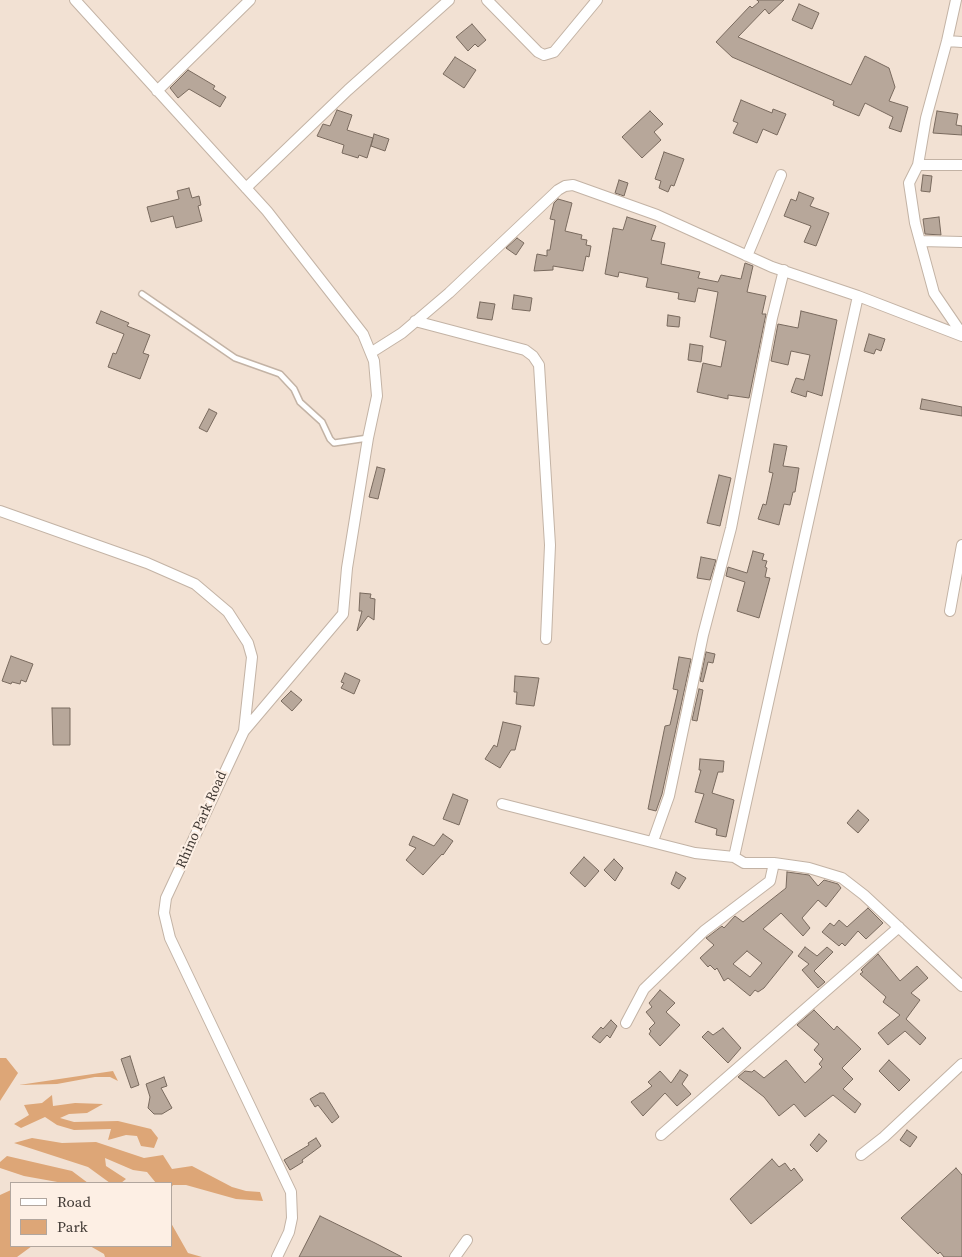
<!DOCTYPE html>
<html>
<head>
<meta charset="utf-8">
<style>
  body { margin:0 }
  #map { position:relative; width:962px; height:1257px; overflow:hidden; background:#f2e1d3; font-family:"Source Serif 4",serif }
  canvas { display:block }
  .legend { position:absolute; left:10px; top:1182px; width:162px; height:65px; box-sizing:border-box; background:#fdefe4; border:1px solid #b1a69e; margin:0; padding:6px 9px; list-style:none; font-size:15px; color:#403934 }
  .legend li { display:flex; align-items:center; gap:10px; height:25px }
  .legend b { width:25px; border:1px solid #b1a69e }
</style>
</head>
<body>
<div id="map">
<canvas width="962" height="1257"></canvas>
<ul class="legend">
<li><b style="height:6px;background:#fff"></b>Road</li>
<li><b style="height:14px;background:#dda677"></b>Park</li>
</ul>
</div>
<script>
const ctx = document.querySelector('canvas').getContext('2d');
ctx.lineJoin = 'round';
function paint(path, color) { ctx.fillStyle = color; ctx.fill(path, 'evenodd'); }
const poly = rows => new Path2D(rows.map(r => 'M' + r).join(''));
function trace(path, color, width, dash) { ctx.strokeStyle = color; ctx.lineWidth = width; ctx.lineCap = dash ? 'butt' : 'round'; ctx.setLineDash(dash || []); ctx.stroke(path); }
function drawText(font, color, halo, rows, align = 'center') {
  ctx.font = font + ' "Source Serif 4",serif'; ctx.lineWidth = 4.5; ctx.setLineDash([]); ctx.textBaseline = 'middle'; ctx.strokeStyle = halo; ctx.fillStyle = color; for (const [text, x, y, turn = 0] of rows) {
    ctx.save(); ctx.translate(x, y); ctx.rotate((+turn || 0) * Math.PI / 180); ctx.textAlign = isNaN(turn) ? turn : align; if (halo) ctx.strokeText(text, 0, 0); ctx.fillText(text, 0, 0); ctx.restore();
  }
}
paint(poly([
  [0,1058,6,1058,18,1073,0,1101],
  [113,1071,118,1081,110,1077,95,1077,57,1084,19,1085],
  [52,1095,53,1106,75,1103,103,1104,87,1113,69,1114,60,1118,74,1122,118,1121,151,1129,158,1138,154,1148,141,1146,137,1136,126,1135,108,1140,111,1129,74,1130,57,1125,45,1117,21,1128,14,1124,29,1115,24,1105,42,1103],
  [32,1138,62,1143,96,1142,144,1158,163,1155,172,1169,192,1166,232,1187,246,1191,260,1192,263,1201,236,1199,186,1185,173,1185,171,1188,171,1183,156,1183,147,1172,133,1170,105,1158,106,1166,126,1179,121,1183,110,1183,88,1167,14,1143],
  [7,1156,72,1171,88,1183,63,1183,24,1176,0,1168,0,1162],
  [11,1190,11,1246,32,1246,17,1257,0,1257,0,1195],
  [171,1223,188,1253,202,1257,105,1257,104,1254,90,1246,171,1246]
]), '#dda677');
const building = poly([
  [757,0,784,0,769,14,765,9,738,37,851,85,865,56,889,68,895,87,889,101,908,107,901,132,889,128,893,117,865,103,859,116,833,105,834,101,732,57,716,42,750,6,752,8,759,2,757,0],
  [799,4,819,13,812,29,792,20,799,4],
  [472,24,486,40,478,47,475,44,468,51,456,37,472,24],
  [455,57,476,70,464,88,443,74,455,57],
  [188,70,215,86,213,89,226,97,220,107,189,89,178,98,170,88,188,70],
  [741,100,772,113,773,109,786,114,777,135,763,129,757,143,733,133,738,123,733,121,741,100],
  [337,110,352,115,347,130,373,138,367,158,359,155,358,158,342,153,344,145,317,136,323,124,330,126,337,110],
  [650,111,663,124,654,132,661,140,642,158,622,137,650,111],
  [937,111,958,114,956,125,962,126,962,135,933,133,937,111],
  [374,134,389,139,385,151,371,146,374,134],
  [664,152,684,159,674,186,671,185,668,192,659,188,661,181,655,179,664,152],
  [923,175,932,176,930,192,921,191,923,175],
  [619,180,628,183,624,196,615,193,619,180],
  [189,188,192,198,199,196,201,205,198,206,202,221,176,228,173,216,151,222,147,207,179,199,177,191,189,188],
  [799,192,814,198,810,206,829,213,816,246,804,242,811,226,784,216,791,199,796,201,799,192],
  [558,199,572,203,565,231,582,235,581,239,587,240,586,245,591,246,589,257,586,256,583,271,553,266,553,270,534,271,537,254,547,256,547,250,550,250,555,220,550,219,554,203,558,199],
  [627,217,656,226,651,240,665,243,661,264,700,272,698,278,718,282,721,275,741,279,745,263,753,266,747,292,766,296,762,314,766,314,749,398,728,395,728,399,697,392,703,363,721,367,726,341,710,337,718,292,698,288,695,302,678,299,679,293,646,287,648,278,619,272,618,277,605,274,613,228,623,230,627,217],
  [939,217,941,235,925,234,923,219,939,217],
  [517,238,524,243,516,255,506,248,517,238],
  [514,295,532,298,530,311,512,309,514,295],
  [480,302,495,304,492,320,477,318,480,302],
  [101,311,129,323,127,326,150,335,143,353,149,355,140,379,108,367,113,353,116,354,124,334,96,323,101,311],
  [801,311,837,320,822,396,807,391,806,397,791,392,796,378,804,380,810,355,791,351,788,365,771,361,778,324,798,328,801,311],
  [668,315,680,317,679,327,667,326,668,315],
  [869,334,885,339,881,351,876,349,874,354,864,351,869,334],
  [690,344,703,346,701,362,688,360,690,344],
  [922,399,962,407,962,416,920,409,922,399],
  [209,409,217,413,207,432,199,428,209,409],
  [774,444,787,446,783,466,799,468,795,492,793,492,790,505,784,504,779,525,758,519,763,504,766,505,773,473,769,472,774,444],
  [377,467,385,469,378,499,369,497,377,467],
  [719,475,731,478,720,526,707,523,719,475],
  [753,551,764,554,762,560,767,561,765,567,767,568,765,577,770,578,759,618,737,611,745,582,726,576,728,567,747,573,753,551],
  [701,557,716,560,710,580,697,578,701,557],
  [360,593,371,594,370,598,375,599,374,620,368,616,357,631,362,611,359,611,360,593],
  [706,652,715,654,713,663,708,662,703,682,700,681,706,652],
  [11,656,33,664,26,682,21,680,20,684,12,682,11,684,2,681,11,656],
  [679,657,691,659,662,794,656,811,648,809,665,726,670,725,678,690,673,689,679,657],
  [345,673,360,680,354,694,341,688,344,683,341,682,345,673],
  [515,676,539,678,534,706,516,704,517,692,514,692,515,676],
  [699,689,703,690,697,721,692,720,699,689],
  [291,691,302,700,292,711,281,701,291,691],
  [52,708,70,708,70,745,53,745,52,708],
  [503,722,521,726,515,750,511,750,500,768,485,759,494,745,497,747,503,722],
  [700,759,724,761,723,772,718,772,712,793,734,800,726,837,716,835,717,829,695,822,704,794,695,792,701,770,699,770,700,759],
  [453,794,468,800,459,825,443,819,453,794],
  [858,810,869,820,858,833,847,823,858,810],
  [443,834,453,841,443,855,442,854,423,875,406,860,416,848,409,845,413,836,434,846,443,834],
  [584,857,599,871,585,887,570,873,584,857],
  [614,859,623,868,615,881,604,870,614,859],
  [676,872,686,878,679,889,671,884,676,872],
  [787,872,809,875,818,886,824,880,838,884,841,888,826,907,818,900,802,918,810,928,803,936,781,913,763,929,793,952,764,988,758,992,755,990,750,996,728,978,724,981,717,968,715,970,710,965,708,967,700,958,714,945,706,938,709,936,722,926,724,928,735,916,743,922,786,888,787,872],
  [747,951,762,963,750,977,733,964,747,951],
  [868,908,883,923,866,939,858,931,845,946,842,943,839,946,822,932,830,923,834,926,839,920,847,927,868,908],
  [805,947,817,956,827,947,833,952,814,971,825,982,818,988,802,970,809,964,798,956,805,947],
  [878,954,900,981,917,966,928,978,911,993,920,1000,906,1019,926,1038,920,1045,905,1031,888,1045,878,1033,900,1015,883,1002,886,997,860,974,863,972,861,970,878,954],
  [660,990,675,1003,666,1012,680,1025,660,1046,649,1034,651,1031,649,1029,655,1023,646,1012,652,1007,649,1003,660,990],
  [814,1010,834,1030,837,1026,861,1049,842,1068,853,1079,843,1089,861,1104,855,1113,833,1095,805,1117,794,1104,779,1116,764,1097,738,1077,745,1071,752,1072,754,1070,764,1078,786,1060,805,1083,822,1067,819,1064,823,1059,814,1050,819,1044,797,1025,814,1010],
  [611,1020,617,1026,610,1038,607,1035,600,1043,592,1037,601,1027,603,1029,611,1020],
  [723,1028,741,1048,728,1063,702,1037,708,1031,713,1035,723,1028],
  [130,1056,139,1085,131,1088,121,1059,130,1056],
  [889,1060,910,1080,899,1091,879,1071,889,1060],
  [680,1070,688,1075,682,1084,691,1094,677,1106,665,1093,643,1116,631,1102,652,1086,648,1082,660,1071,671,1083,680,1070],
  [164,1077,167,1086,161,1088,172,1108,162,1114,154,1114,148,1108,150,1097,146,1084,164,1077],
  [320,1093,324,1093,339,1117,332,1123,318,1105,315,1107,310,1099,320,1093],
  [907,1130,917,1137,910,1147,900,1140,907,1130],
  [819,1134,827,1141,817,1152,810,1145,819,1134],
  [316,1138,321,1146,302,1160,303,1162,290,1170,284,1160,309,1145,308,1143,316,1138],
  [772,1159,779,1167,785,1163,791,1171,794,1168,803,1180,751,1224,730,1199,772,1159],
  [956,1168,962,1175,962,1257,944,1257,940,1252,938,1254,901,1218,956,1168],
  [320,1216,375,1243,402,1257,299,1257,320,1216]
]);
paint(building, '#b7a79a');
trace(building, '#796a5e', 1);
const lane = poly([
  [142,294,235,358,280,374,294,389,300,402,322,422,330,439,334,443,368,438]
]);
const street = poly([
  [75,0,267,211,363,334,374,361,377,396,368,438,347,568,343,614,244,731],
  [487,0,538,52,544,55,554,52,597,0],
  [956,0,947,41,926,118,918,165,909,183,915,223,934,293,962,334],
  [947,41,962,42],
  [157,91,250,0],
  [918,165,962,165],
  [246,188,348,90,449,0],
  [921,241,962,242],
  [747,256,781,175],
  [415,321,525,350,533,356,539,365,550,545,546,639],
  [372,352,402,333,449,293,558,190,565,186,573,185,657,215,772,267,858,296,962,336],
  [0,511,147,563,195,584,228,612,248,643,252,657,244,731,166,898,164,913,170,938,291,1192,292,1218,289,1232,277,1257],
  [950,611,962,545],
  [502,804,695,853,734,857,744,863,774,863,809,868,842,878,864,895,962,986],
  [653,841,669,796,703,635,731,528,772,318,784,270],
  [734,857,858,296],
  [626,1023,644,989,704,931,770,881,774,863],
  [661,1135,899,927],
  [861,1155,884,1137,962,1064],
  [455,1257,467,1240]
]);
trace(lane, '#c3b3a5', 8);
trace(street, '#c3b3a5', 12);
trace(lane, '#fff', 5);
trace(street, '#fff', 10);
drawText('14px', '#403934', '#fdefe4', [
  ["Rhino Park Road",202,820,-66]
]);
</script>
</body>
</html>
